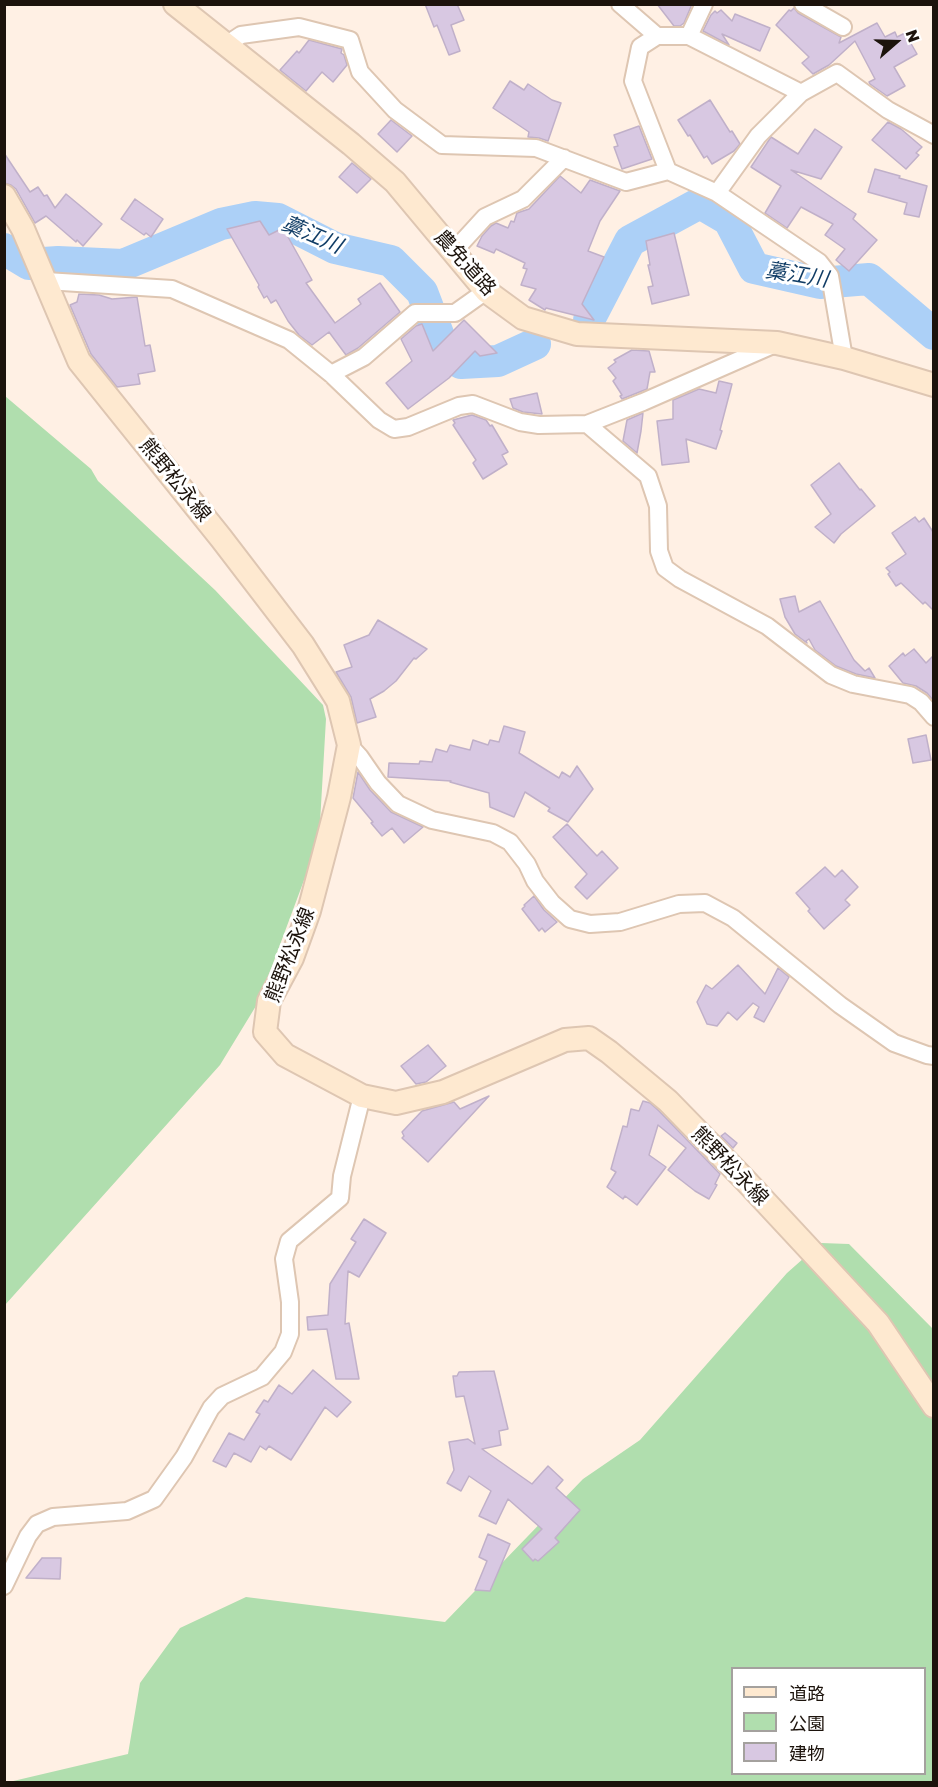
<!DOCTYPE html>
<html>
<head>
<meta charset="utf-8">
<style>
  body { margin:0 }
  #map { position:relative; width:938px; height:1787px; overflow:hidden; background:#fff0e4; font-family:"Golos Text","Noto Sans JP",sans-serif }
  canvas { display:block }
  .frame { position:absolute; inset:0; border:6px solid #1c130c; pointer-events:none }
  .legend { position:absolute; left:731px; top:1667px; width:195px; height:108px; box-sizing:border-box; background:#fff; border:2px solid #a4a19e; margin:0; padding:8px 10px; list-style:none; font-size:18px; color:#1c130c }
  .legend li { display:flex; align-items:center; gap:12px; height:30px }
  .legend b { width:30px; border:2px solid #a4a19e }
  .north { position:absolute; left:866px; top:12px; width:60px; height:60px; -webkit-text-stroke:4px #fff; paint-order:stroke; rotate:70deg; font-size:16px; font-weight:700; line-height:24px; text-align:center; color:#1c130c }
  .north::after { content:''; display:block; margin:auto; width:21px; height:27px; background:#1c130c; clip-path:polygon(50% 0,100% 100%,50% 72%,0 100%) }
</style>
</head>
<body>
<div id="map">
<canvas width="938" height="1787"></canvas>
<div class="frame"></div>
<ul class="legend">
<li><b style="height:8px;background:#fee9d0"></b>道路</li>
<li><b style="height:16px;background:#b0deae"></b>公園</li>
<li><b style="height:16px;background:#d8c8e2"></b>建物</li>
</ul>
<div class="north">N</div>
</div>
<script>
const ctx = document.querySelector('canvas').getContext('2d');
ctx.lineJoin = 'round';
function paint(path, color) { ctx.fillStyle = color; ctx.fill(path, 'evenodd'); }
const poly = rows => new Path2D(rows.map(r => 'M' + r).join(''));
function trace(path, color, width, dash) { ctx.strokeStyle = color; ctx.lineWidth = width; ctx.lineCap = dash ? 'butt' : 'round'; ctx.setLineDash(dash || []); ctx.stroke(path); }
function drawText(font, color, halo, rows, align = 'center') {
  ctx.font = font + ' "Golos Text","Noto Sans JP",sans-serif'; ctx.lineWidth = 6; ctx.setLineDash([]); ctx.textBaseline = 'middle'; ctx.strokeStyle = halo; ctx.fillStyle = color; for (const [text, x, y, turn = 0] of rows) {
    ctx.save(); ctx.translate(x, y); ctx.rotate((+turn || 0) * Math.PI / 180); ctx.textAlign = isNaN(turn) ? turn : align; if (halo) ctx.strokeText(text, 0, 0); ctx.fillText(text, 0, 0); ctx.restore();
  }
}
paint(poly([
  [5,396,91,469,98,481,215,590,323,705,326,719,319,840,259,1001,220,1065,5,1305],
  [821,1243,849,1244,933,1329,933,1782,9,1782,128,1754,140,1683,180,1628,246,1597,445,1622,583,1479,640,1440,787,1273],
  [732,1668,924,1668,924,1774,732,1774]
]), '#b0deae');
trace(poly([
  [4,249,29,264,58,262,123,265,221,224,255,217,278,219,335,248,391,261,422,292,443,347,461,363,498,361,535,344],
  [589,320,630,241,700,203,729,220,754,268,820,283,869,279,934,334]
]), '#acd0f7', 32);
const building = poly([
  [425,4,457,4,464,20,451,25,460,51,449,55,437,25,434,27,425,4],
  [657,4,692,4,684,23,680,26,674,26,657,4],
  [794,8,798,13,841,37,839,43,877,23,885,37,895,32,897,37,905,33,917,54,894,67,905,86,887,96,870,84,869,82,875,79,855,41,829,65,813,74,802,63,809,57,776,25,789,10,791,11,794,8],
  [721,10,732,21,735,14,770,28,760,51,722,34,729,45,705,32,703,31,711,15,715,11,717,13,721,10],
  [309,40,342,49,341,53,344,55,347,65,333,82,322,72,306,91,280,70,297,51,299,53,309,40],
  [510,81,524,90,528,84,552,100,561,103,548,141,539,138,528,137,529,132,493,108,510,81],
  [710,100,730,132,732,131,740,144,734,151,712,164,707,156,704,158,690,135,688,136,678,120,710,100],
  [391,120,412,136,397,152,378,134,391,120],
  [888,122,901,129,922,147,916,153,919,155,906,169,872,140,888,122],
  [639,126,652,159,622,169,614,147,618,146,614,135,639,126],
  [815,129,842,147,821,179,791,170,856,214,853,219,877,240,849,271,836,260,845,249,825,235,833,224,801,207,787,228,765,213,781,186,751,167,771,137,798,154,815,129],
  [4,153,30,192,38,187,44,196,47,195,55,208,66,194,102,224,83,246,77,240,76,242,46,216,35,223,16,189,11,185,4,183,4,153],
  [352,163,371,179,357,193,339,177,352,163],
  [875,169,900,176,899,178,927,186,919,217,904,214,907,203,868,192,875,169],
  [560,176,581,193,590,180,620,191,600,221,588,251,604,257,582,304,594,320,546,308,545,310,529,300,536,289,521,285,527,269,523,268,525,263,496,249,494,253,477,246,482,236,491,226,496,223,508,228,511,221,514,222,517,213,529,209,560,176],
  [135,199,163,219,151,237,146,233,144,235,121,219,135,199],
  [260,221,269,235,283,228,312,280,306,283,335,323,361,304,358,299,380,283,400,312,358,348,346,355,329,332,312,345,299,335,288,321,276,300,271,303,267,296,264,298,258,287,259,285,227,229,260,221],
  [674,233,689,295,652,304,648,287,653,286,648,265,650,265,646,241,674,233],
  [79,294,99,295,112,299,137,297,145,346,150,345,155,371,138,374,140,384,117,387,91,354,70,305,77,302,79,294],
  [464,320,497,353,480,356,475,351,449,378,408,409,386,383,412,361,401,339,416,326,422,324,433,351,464,320],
  [632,350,649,351,655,372,650,372,647,389,622,399,620,396,622,395,613,381,616,378,608,368,616,362,614,360,632,350],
  [719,381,732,384,720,430,722,431,716,449,686,439,689,462,662,465,657,421,673,419,673,400,699,389,716,393,719,381],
  [537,393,542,414,523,412,513,408,510,399,537,393],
  [643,413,641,431,637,453,623,441,627,420,643,413],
  [472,415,486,420,490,426,492,425,508,452,502,455,507,464,483,479,473,463,476,460,453,425,455,423,453,420,472,415],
  [839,463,860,490,861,489,875,506,841,534,834,543,815,527,831,514,811,485,839,463],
  [915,517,919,522,924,518,933,532,933,610,925,602,923,604,901,583,896,586,888,574,890,572,886,568,906,554,892,533,915,517],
  [795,596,799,612,820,601,854,660,865,671,869,668,875,678,856,674,836,666,815,650,809,639,806,641,807,643,795,634,785,617,780,599,795,596],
  [378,620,427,649,416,659,414,658,396,681,384,691,370,699,376,717,357,723,351,697,336,672,352,667,344,645,369,635,378,620],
  [914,649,926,663,933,656,933,700,927,693,916,686,903,683,889,666,903,653,905,656,914,649],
  [504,726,525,732,519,753,559,778,562,772,570,777,577,766,593,789,568,822,548,811,550,808,525,792,514,817,490,807,489,793,450,782,451,781,388,777,389,763,419,764,420,761,432,762,436,749,447,752,450,745,470,750,473,740,488,745,490,740,499,742,504,726],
  [926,735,931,760,913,763,908,739,926,735],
  [358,772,370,790,391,812,423,827,404,843,392,828,382,836,371,823,373,822,353,798,358,772],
  [567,824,597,856,602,851,618,868,587,899,575,887,587,874,553,837,567,824],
  [825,867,835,877,842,870,858,887,845,900,850,905,824,929,808,911,810,909,796,893,825,867],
  [534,896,544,910,557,922,545,932,542,928,539,931,522,909,525,906,524,905,534,896],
  [738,965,765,994,778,968,789,977,764,1022,754,1017,759,1007,753,1003,737,1020,728,1012,717,1026,707,1024,697,1002,706,985,712,989,738,965],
  [428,1045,446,1066,426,1082,416,1084,401,1066,428,1045],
  [489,1096,428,1162,402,1138,404,1136,402,1132,422,1111,454,1102,460,1109,489,1096],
  [643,1101,650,1103,659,1111,720,1174,715,1184,717,1185,709,1199,695,1191,668,1170,686,1148,658,1125,649,1155,666,1167,637,1205,625,1196,623,1199,607,1187,616,1172,611,1169,623,1126,627,1127,631,1109,639,1111,643,1101],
  [725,1133,737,1143,733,1148,721,1136,725,1133],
  [364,1219,386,1233,359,1277,348,1271,345,1324,349,1323,359,1379,336,1379,327,1329,308,1330,307,1317,328,1315,330,1284,356,1242,351,1239,364,1219],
  [313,1370,351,1402,337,1417,325,1407,291,1460,269,1446,266,1450,260,1446,251,1462,234,1453,226,1467,213,1461,229,1433,244,1440,260,1414,256,1412,264,1400,268,1402,279,1385,292,1394,313,1370],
  [494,1371,508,1429,499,1431,501,1445,482,1449,532,1484,548,1466,563,1480,556,1488,580,1510,555,1538,559,1542,538,1561,535,1559,533,1561,522,1549,542,1529,508,1499,496,1524,479,1516,491,1491,469,1476,461,1491,447,1483,454,1470,449,1442,468,1439,475,1444,464,1396,456,1397,453,1376,457,1376,459,1372,494,1371],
  [488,1534,510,1544,490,1591,475,1590,487,1561,479,1557,488,1534],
  [42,1558,61,1558,60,1579,26,1578,42,1558]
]);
paint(building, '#d8c8e2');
trace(building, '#c0b0c9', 1.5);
const street = poly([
  [620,4,657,36,689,36,801,93,837,73,888,110,934,135],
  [803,4,843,27],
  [657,36,640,47,633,81,668,171],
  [689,36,704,4],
  [226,45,241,35,299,27,350,40,360,72,395,110,442,145,536,148,626,182,668,171,717,193,819,262,830,276,844,358],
  [717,193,758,136,801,93],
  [453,252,485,217,523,199,564,158],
  [46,281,172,289,289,340,331,374,379,420,394,429,408,427,459,406,473,404,520,422,539,425,587,424,643,402,773,345],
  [331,374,364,357,415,313,455,313,486,291],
  [587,424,648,476,658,506,659,551,665,568,680,579,767,626,831,675,853,684,910,695,921,702,934,717],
  [349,745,360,757,378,783,398,804,432,820,493,833,510,842,527,864,535,881,552,903,570,919,590,924,620,922,679,904,705,903,733,918,840,1005,894,1043,927,1055,934,1056],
  [4,1586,28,1536,37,1524,53,1517,127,1511,154,1499,184,1457,211,1408,222,1396,262,1377,283,1352,290,1334,290,1302,284,1259,289,1241,340,1198,342,1176,362,1096]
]);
const secondary = poly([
  [175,4,351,144,395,182,486,291,523,318,577,334,777,343,844,358,934,385],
  [4,196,23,229,79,361,221,538,303,645,338,701,349,745,339,797,309,911,292,958,269,1001,265,1032,285,1055,362,1096,396,1103,443,1092,565,1040,589,1038,609,1052,668,1101,745,1180,878,1323,934,1406]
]);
trace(street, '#dec6b2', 20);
trace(secondary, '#dec6b2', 26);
trace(street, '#fff', 16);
trace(secondary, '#fee9d0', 22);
drawText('20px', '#1c130c', '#fff', [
  ["農免道路",465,263,48],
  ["熊野松永線",175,480,51],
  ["熊野松永線",290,955,-68],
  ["熊野松永線",730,1166,46]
]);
drawText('italic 21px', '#113d66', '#fff', [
  ["藁江川",312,235,23],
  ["藁江川",797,275,9]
]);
</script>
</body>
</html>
